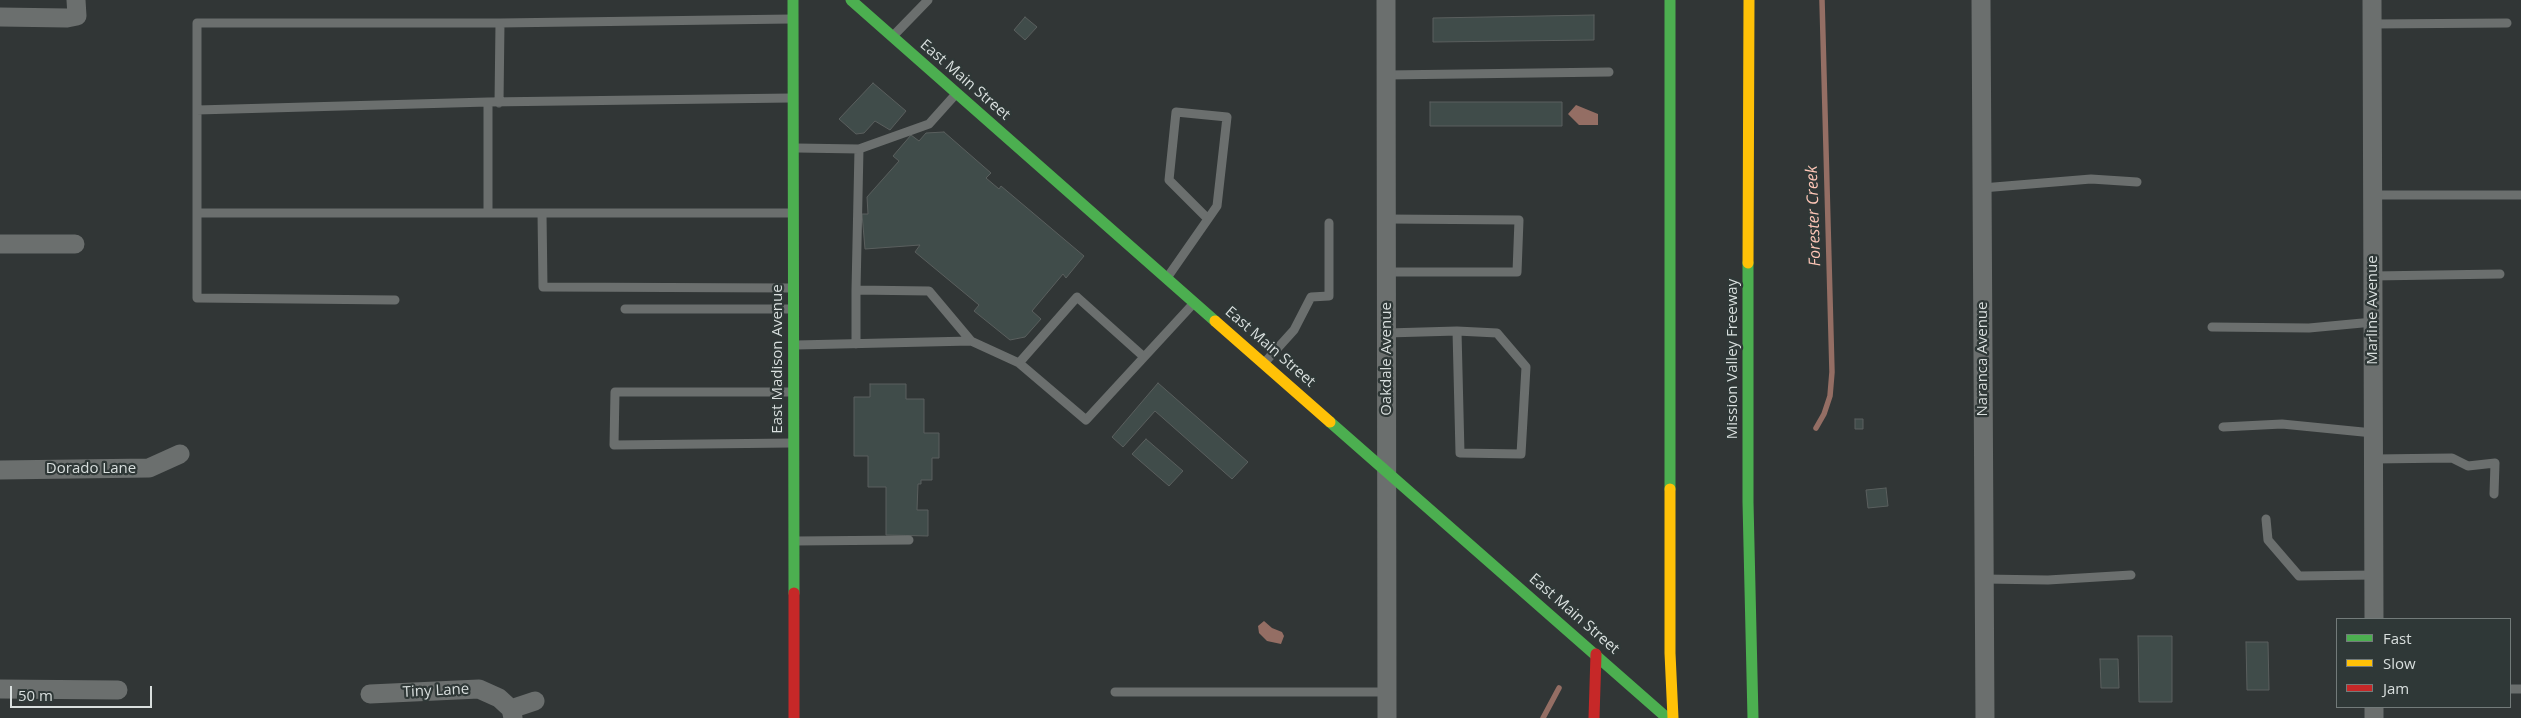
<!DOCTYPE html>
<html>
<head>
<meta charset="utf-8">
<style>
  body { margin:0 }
  #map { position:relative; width:2521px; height:718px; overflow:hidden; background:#313636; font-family:"Open Sans",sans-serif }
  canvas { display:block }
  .legend { position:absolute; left:2336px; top:618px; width:175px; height:90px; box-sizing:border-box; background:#2f3837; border:1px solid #737b7a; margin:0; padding:6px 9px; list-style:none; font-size:15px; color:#d9dfde }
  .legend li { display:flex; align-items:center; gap:10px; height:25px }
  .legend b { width:25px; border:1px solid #737b7a }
  .scale { position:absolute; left:10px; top:686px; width:142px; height:22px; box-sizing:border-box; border:2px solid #d9dfde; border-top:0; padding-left:6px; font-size:15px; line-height:18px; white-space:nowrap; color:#d9dfde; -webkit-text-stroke:4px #2f3837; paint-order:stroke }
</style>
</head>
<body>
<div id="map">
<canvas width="2521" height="718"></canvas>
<ul class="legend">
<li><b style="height:6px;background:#4caf50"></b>Fast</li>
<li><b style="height:6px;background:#ffc107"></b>Slow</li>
<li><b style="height:6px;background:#c62828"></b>Jam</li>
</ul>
<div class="scale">50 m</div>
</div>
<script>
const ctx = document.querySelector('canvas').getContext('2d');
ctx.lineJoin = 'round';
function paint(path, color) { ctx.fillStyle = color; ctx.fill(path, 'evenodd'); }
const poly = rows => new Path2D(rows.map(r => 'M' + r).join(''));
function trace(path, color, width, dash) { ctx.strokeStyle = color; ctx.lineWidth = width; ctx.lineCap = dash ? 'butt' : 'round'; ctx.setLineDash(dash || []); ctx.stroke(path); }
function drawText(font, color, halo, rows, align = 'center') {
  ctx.font = font + ' "Open Sans",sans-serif'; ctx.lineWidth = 4.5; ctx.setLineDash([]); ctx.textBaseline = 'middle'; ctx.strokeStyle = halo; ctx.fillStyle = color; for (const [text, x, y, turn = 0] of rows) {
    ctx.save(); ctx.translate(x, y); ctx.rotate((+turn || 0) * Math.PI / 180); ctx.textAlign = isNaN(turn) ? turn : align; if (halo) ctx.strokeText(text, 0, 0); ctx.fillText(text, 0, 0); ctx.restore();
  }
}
paint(poly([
  [1576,105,1598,114,1598,125,1579,125,1568,114],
  [1264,621,1272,628,1282,632,1284,636,1281,644,1267,641,1259,633,1258,626]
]), '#946e64');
trace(poly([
  [1816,428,1824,414,1830,396,1832,372,1822,0],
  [1543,718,1559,688]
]), '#946e64', 5.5);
const building = poly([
  [1594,15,1594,40,1433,42,1433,18,1594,15],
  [1025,17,1037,27,1025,40,1014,30,1025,17],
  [873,83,906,111,890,130,875,121,864,133,856,134,839,119,873,83],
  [1430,102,1562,102,1562,126,1430,126,1430,102],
  [944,132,991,173,986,178,999,189,1001,186,1084,256,1066,278,1063,274,1032,311,1041,319,1025,337,1010,340,974,311,979,305,915,252,920,245,865,249,862,214,868,214,867,197,899,161,893,156,911,135,919,141,926,133,944,132],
  [1158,383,1248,462,1232,479,1155,411,1123,447,1112,437,1158,383],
  [870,384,906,384,906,399,924,399,924,433,939,433,939,458,932,458,932,480,921,480,921,484,918,484,917,510,928,510,928,536,886,535,886,487,868,487,868,456,854,456,854,397,870,397,870,384],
  [1855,419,1863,419,1863,429,1855,429,1855,419],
  [1146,439,1183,471,1169,486,1132,454,1146,439],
  [1886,488,1888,506,1868,508,1866,490,1886,488],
  [2138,636,2172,636,2172,702,2139,702,2138,636],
  [2246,642,2268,642,2269,690,2247,690,2246,642],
  [2100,659,2118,659,2119,688,2101,688,2100,659]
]);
paint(building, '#404c4a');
trace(building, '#5a5f5e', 1);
trace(poly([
  [2372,24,2507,23],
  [895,34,928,0],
  [1387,75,1609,72],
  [488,102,488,213],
  [499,103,500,23],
  [197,110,488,102,791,98],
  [797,148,859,149],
  [1982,188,2091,179,2137,182],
  [2373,195,2521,195],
  [197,213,792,213],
  [542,213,543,287,792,288],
  [1387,219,1519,220,1517,272,1387,272],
  [1169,275,1208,219,1217,206,1227,117,1176,112,1169,180,1208,219],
  [2373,276,2500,274],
  [856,290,859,149,929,124,955,95],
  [395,300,197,298,197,23,500,23,791,19],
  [625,309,791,309],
  [2212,327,2309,328,2373,322],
  [1387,333,1457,331,1497,333,1526,367,1521,454,1460,453,1457,331],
  [856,344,856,290,929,291,971,341],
  [796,345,971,341,1019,363,1086,420,1193,304],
  [1266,361,1294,330,1311,297,1329,296,1329,223],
  [1019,363,1077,297,1144,357],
  [2223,427,2282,424,2373,433],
  [791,443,614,445,615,392,792,392],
  [2374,459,2452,458,2468,466,2495,463,2494,494],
  [2266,519,2268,540,2299,576,2374,575],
  [796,541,909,540],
  [1984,579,2048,580,2131,575],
  [2510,689,2521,689],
  [1115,692,1387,692]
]), '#6b6f6e', 9);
trace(poly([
  [1386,0,1387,718],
  [1981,0,1985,718],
  [2372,0,2374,619],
  [0,17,67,18,77,16,76,0],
  [0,244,75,244],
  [0,470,149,468,180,454],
  [0,689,118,690],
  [370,694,479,689,499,698,511,709,513,718],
  [2374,707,2374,718],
  [511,709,535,701]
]), '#6b6f6e', 19);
trace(poly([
  [793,0,794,593],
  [851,0,1215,321],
  [1670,0,1670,489],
  [1748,263,1748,502,1753,718],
  [1330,422,1667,718]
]), '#4caf50', 11);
trace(poly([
  [1748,263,1749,0],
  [1215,321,1330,422],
  [1670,489,1670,653,1673,718]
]), '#ffc107', 11);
trace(poly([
  [794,593,794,718],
  [1594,718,1596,654]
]), '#c62828', 11);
drawText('15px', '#d9dfde', '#2f3837', [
  ["East Main Street",965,80,41],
  ["Marline Avenue",2373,310,-90],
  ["East Main Street",1270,347,41],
  ["East Madison Avenue",778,359,-90],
  ["Oakdale Avenue",1387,359,-90],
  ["Mission Valley Freeway",1733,359,-90],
  ["Naranca Avenue",1983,359,-90],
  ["Dorado Lane",91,469],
  ["East Main Street",1574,614,41],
  ["Tiny Lane",436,691,-3]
]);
drawText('italic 16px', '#fec6b7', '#2f3837', [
  ["Forester Creek",1814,216,-92]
]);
</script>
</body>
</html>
